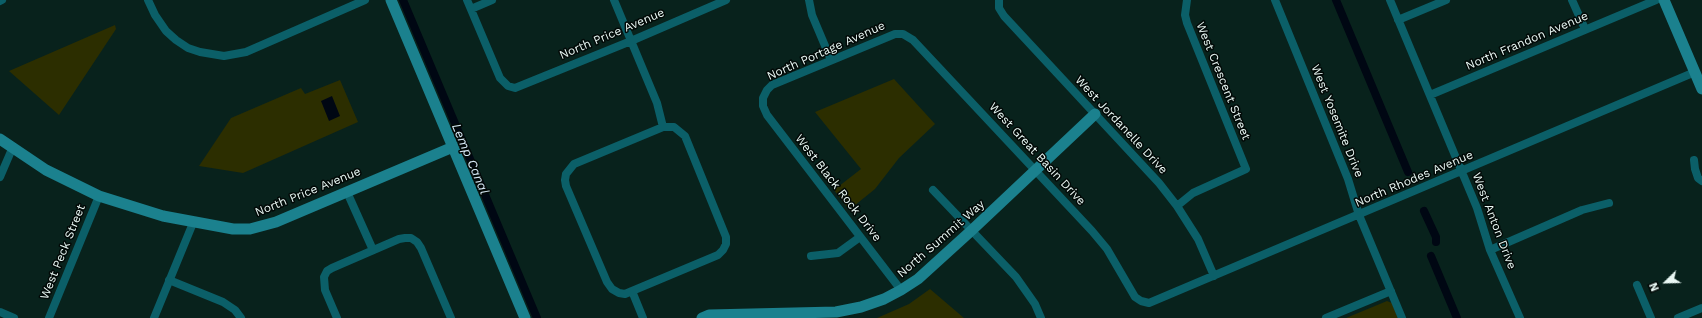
<!DOCTYPE html>
<html>
<head>
<meta charset="utf-8">
<style>
  body { margin:0 }
  #map { position:relative; width:1702px; height:318px; overflow:hidden; background:#08221c; font-family:"Work Sans",sans-serif }
  canvas { display:block }
  .north { position:absolute; left:1646px; top:262px; width:40px; height:40px; -webkit-text-stroke:3px #020907; paint-order:stroke; rotate:247deg; font-size:11px; font-weight:700; line-height:16px; text-align:center; color:#e9f8f4 }
  .north::after { content:''; display:block; margin:auto; width:14px; height:18px; background:#e9f8f4; clip-path:polygon(50% 0,100% 100%,50% 72%,0 100%) }
</style>
</head>
<body>
<div id="map">
<canvas width="1702" height="318"></canvas>
<div class="north">N</div>
</div>
<script>
const ctx = document.querySelector('canvas').getContext('2d');
ctx.lineJoin = 'round';
function paint(path, color) { ctx.fillStyle = color; ctx.fill(path, 'evenodd'); }
const poly = rows => new Path2D(rows.map(r => 'M' + r).join(''));
function trace(path, color, width, dash) { ctx.strokeStyle = color; ctx.lineWidth = width; ctx.lineCap = dash ? 'butt' : 'round'; ctx.setLineDash(dash || []); ctx.stroke(path); }
function drawText(font, color, halo, rows, align = 'center') {
  ctx.font = font + ' "Work Sans",sans-serif'; ctx.lineWidth = 3; ctx.setLineDash([]); ctx.textBaseline = 'middle'; ctx.strokeStyle = halo; ctx.fillStyle = color; for (const [text, x, y, turn = 0] of rows) {
    ctx.save(); ctx.translate(x, y); ctx.rotate((+turn || 0) * Math.PI / 180); ctx.textAlign = isNaN(turn) ? turn : align; if (halo) ctx.strokeText(text, 0, 0); ctx.fillText(text, 0, 0); ctx.restore();
  }
}
paint(poly([
  [115,25,116,29,59,115,9,71],
  [894,79,935,124,899,158,875,189,849,210,834,190,861,169,815,112],
  [340,80,358,122,243,173,199,166,231,118,301,88,305,94],
  [930,289,964,318,877,318,909,304],
  [1387,301,1392,303,1398,318,1346,318]
]), '#2c2e00');
paint(poly([
  [332,96,340,116,329,121,321,101]
]), '#000713');
trace(poly([
  [403,0,537,318],
  [1336,0,1408,172],
  [1424,211,1436,237,1436,242],
  [1431,256,1457,318]
]), '#000713', 8);
trace(poly([
  [148,0,155,15,166,31,176,40,188,48,200,52,224,56,246,52,365,0],
  [467,0,500,78,508,86,515,88,631,41,726,0],
  [614,0,657,103,663,127,674,127,685,136,726,237,726,244,723,250,718,255,632,291],
  [809,0,812,15,831,60],
  [999,0,999,8,1004,16,1159,183,1177,206,1198,239,1214,276],
  [1275,0,1348,179,1359,215,1402,318],
  [1390,0,1477,208,1490,250,1520,318],
  [1572,0,1585,29],
  [0,1,2,0],
  [471,9,492,0],
  [1398,20,1446,0],
  [1430,95,1656,0],
  [1694,160,1695,169,1698,178,1702,181],
  [0,177,12,149],
  [933,190,1016,277,1035,304,1041,318],
  [347,192,373,250],
  [1177,206,1193,193,1246,169,1187,23,1185,15,1187,0],
  [1490,250,1582,210,1609,203],
  [811,256,838,253,860,237],
  [169,280,223,302,235,310,241,318],
  [1637,285,1651,318],
  [901,290,767,115,763,106,763,98,767,90,772,85,895,34,903,34,913,40,1092,231,1107,249,1135,297,1141,301,1149,303,1695,72],
  [0,312,14,318],
  [49,318,99,196],
  [154,318,193,223],
  [337,318,325,290,324,277,327,271,332,268,399,239,405,238,411,238,417,242,421,248,451,318],
  [643,318,632,291,625,294,619,293,612,289,607,282,566,186,565,180,566,174,574,164,663,127],
  [1326,318,1391,291],
  [1678,318,1702,308]
]), '#0b5f68', 8);
trace(poly([
  [391,0,525,318],
  [1664,0,1702,89],
  [0,139,46,170,99,196,163,216,233,229,250,229,276,222,453,147],
  [702,318,709,315,836,312,861,307,884,299,901,290,918,279,972,230,1095,114]
]), '#1b818e', 11);
drawText('12px', '#e9f8f4', '#020907', [
  ["North Price Avenue",612,34,-23],
  ["North Frandon Avenue",1527,41,-23],
  ["North Portage Avenue",826,51,-24],
  ["West Crescent Street",1223,81,68],
  ["West Yosemite Drive",1337,121,68],
  ["West Jordanelle Drive",1121,125,47],
  ["West Great Basin Drive",1037,154,47],
  ["North Rhodes Avenue",1414,179,-23],
  ["West Black Rock Drive",838,188,52],
  ["North Price Avenue",308,192,-22],
  ["West Anton Drive",1494,221,69],
  ["North Summit Way",941,239,-41],
  ["West Peck Street",63,252,-68]
]);
drawText('italic 13px', '#d5e7f4', '#020907', [
  ["Lemp Canal",470,159,67]
]);
</script>
</body>
</html>
